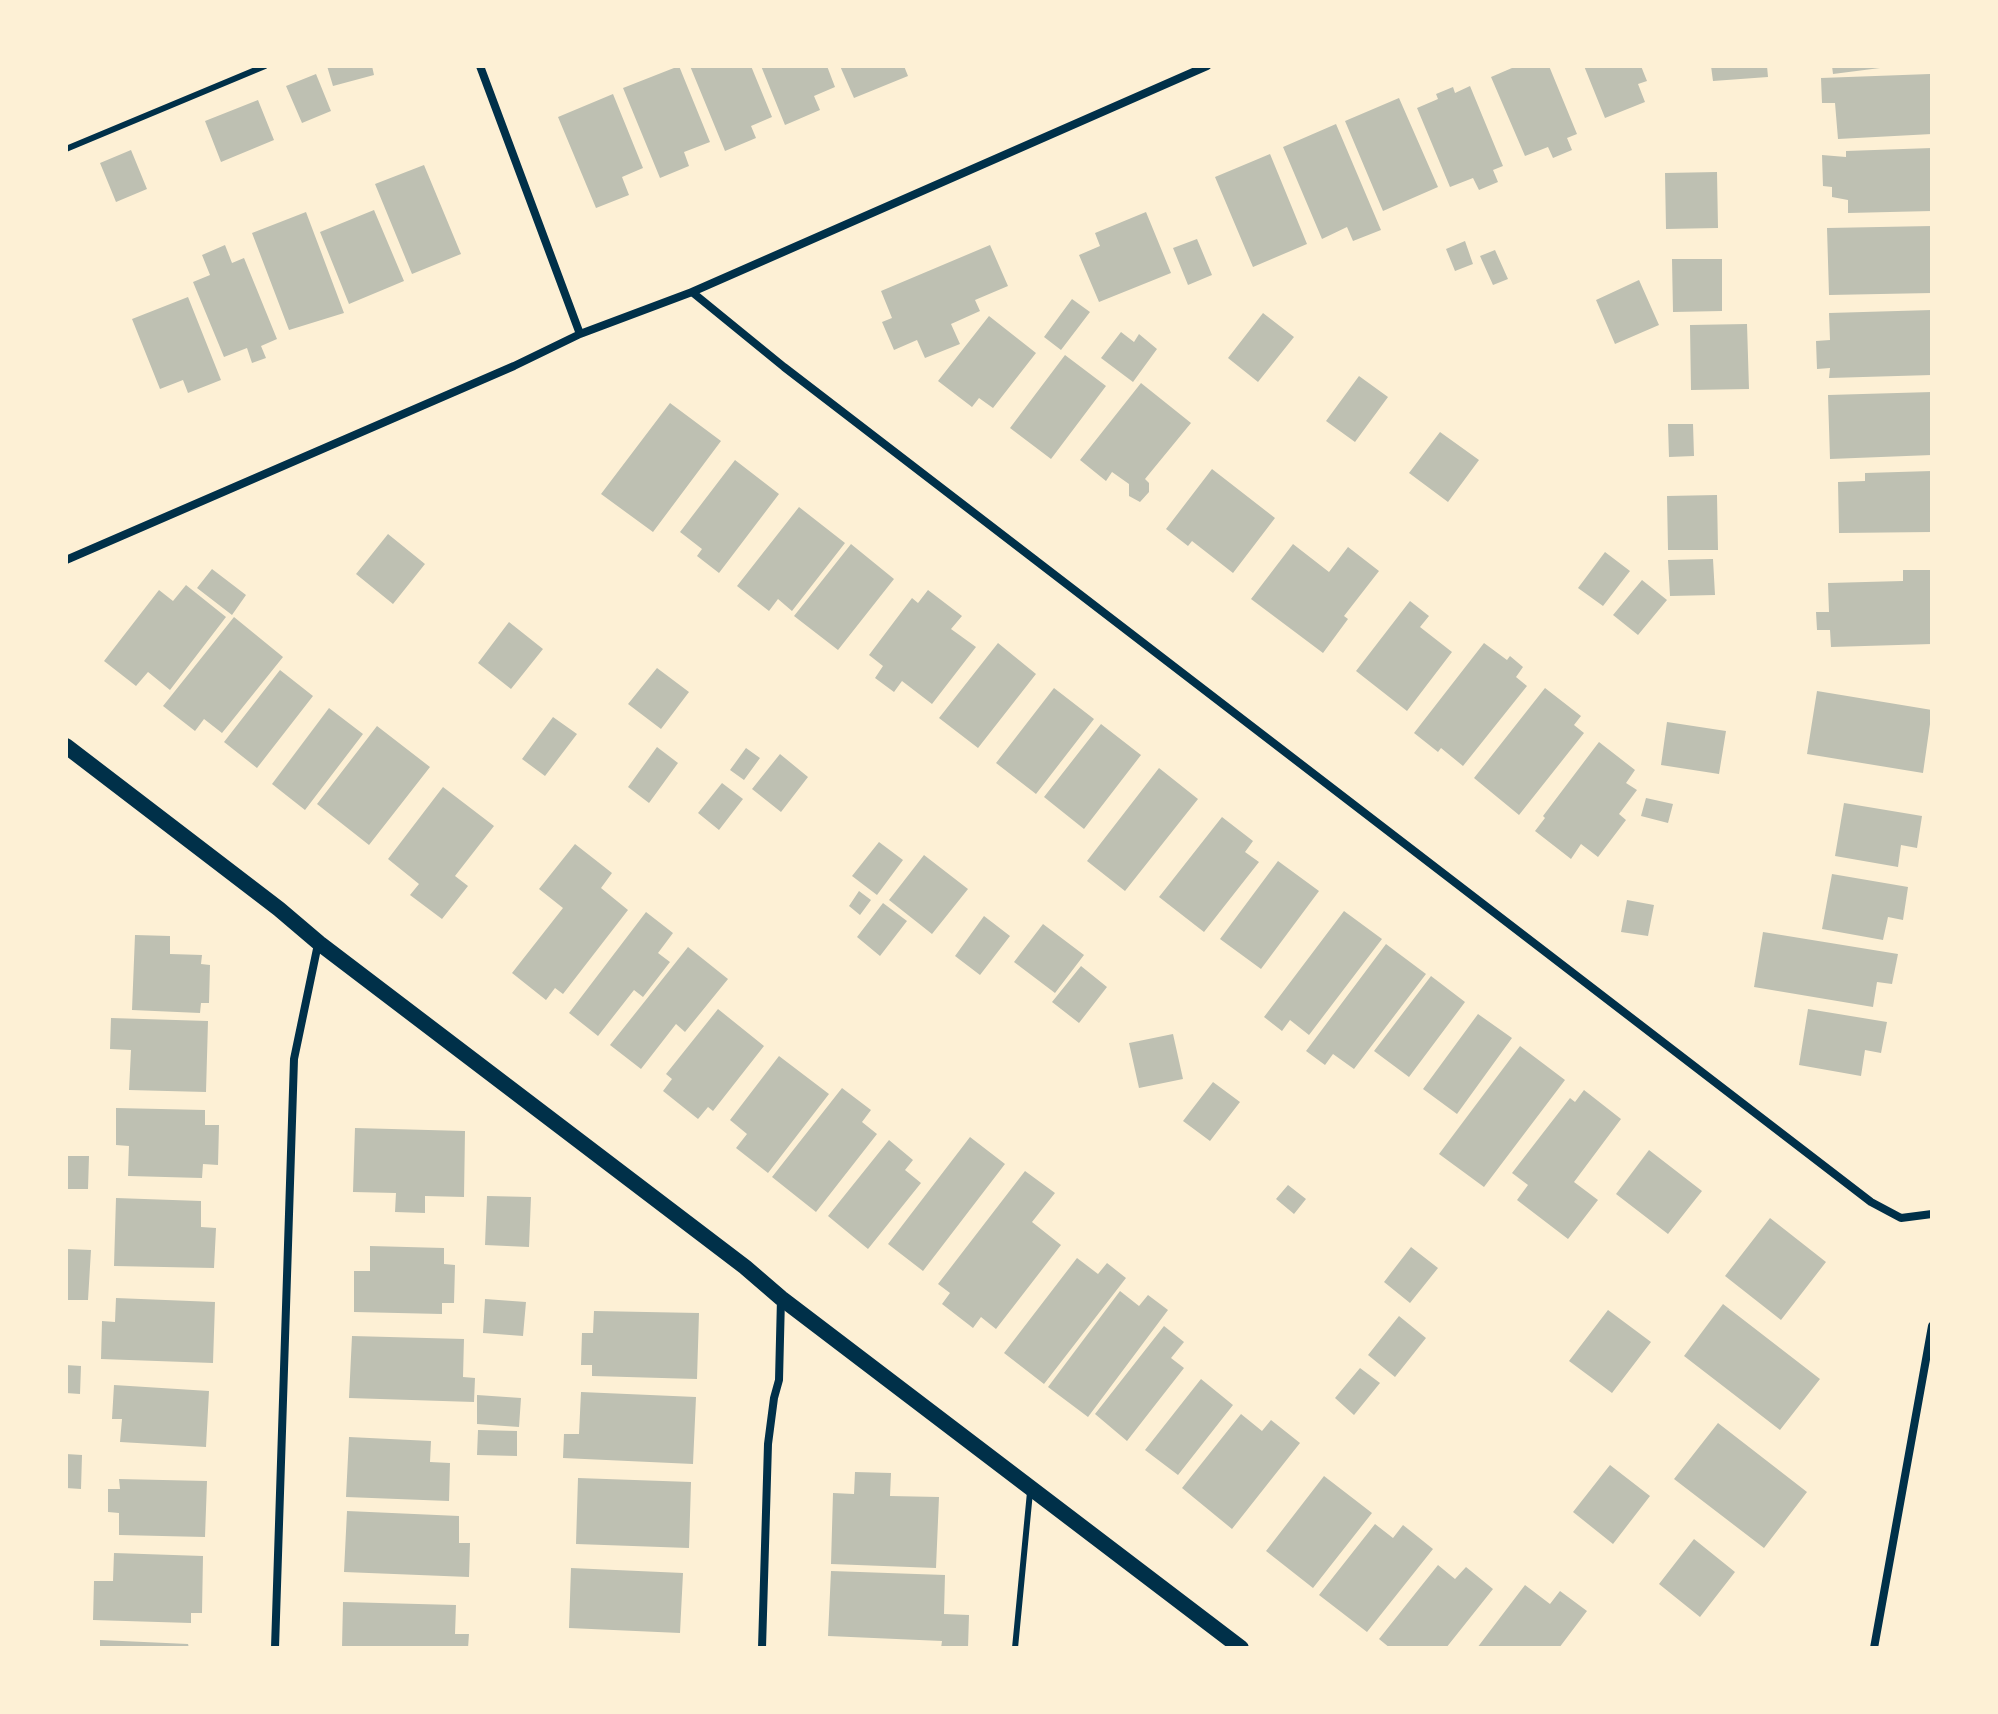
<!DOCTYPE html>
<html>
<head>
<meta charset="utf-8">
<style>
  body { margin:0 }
  #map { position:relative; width:1998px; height:1714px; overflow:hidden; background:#fdf0d5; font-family:"Archivo Narrow",sans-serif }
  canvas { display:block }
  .frame { position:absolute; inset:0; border:68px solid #fdf0d5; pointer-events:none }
</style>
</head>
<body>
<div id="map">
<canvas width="1998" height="1714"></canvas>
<div class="frame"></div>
</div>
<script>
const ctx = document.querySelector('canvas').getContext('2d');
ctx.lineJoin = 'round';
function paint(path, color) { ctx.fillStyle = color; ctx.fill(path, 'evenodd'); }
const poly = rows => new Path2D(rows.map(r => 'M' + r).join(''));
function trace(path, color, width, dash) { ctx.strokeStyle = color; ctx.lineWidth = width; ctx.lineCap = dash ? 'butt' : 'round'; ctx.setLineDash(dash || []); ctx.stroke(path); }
paint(poly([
  [327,66,372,66,374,75,333,86],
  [679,66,710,142,684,152,689,166,660,178,623,88],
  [690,66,751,66,772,117,751,126,756,138,725,151],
  [761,66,827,66,835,87,814,96,820,110,785,125],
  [840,66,904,66,908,76,854,98],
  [1511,66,1549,66,1577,134,1567,138,1572,150,1553,158,1548,147,1525,156,1491,77,1512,68],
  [1584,66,1641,66,1647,81,1638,84,1645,102,1605,118],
  [1711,66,1767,66,1768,77,1713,81],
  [1832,66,1880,66,1880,68,1833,74],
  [316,74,331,111,302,123,286,86],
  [1930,74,1932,134,1838,139,1835,103,1822,103,1821,78],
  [1470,86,1503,166,1493,170,1498,182,1479,190,1473,178,1450,187,1417,108,1438,99,1436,94,1453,87,1455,93],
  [613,94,643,168,622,177,629,195,596,208,558,117],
  [1399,98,1438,187,1383,211,1345,121],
  [258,100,274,140,221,162,205,121],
  [1336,124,1381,230,1353,241,1347,227,1322,239,1283,147],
  [1932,148,1932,211,1848,213,1848,200,1832,197,1832,187,1823,186,1822,155,1846,157,1846,151],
  [131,150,147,189,116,202,100,163],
  [1270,154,1307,244,1253,267,1215,177],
  [424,165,461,254,412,274,375,184],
  [1717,172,1718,228,1666,229,1665,173],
  [374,210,404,281,349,304,320,232],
  [306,212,344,313,289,330,252,233],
  [1146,212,1171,273,1099,302,1079,255,1100,246,1095,233],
  [1932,226,1932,293,1829,295,1827,228],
  [1197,239,1212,275,1188,285,1173,248],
  [1465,241,1473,264,1455,271,1446,249],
  [225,245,232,263,244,258,277,339,261,346,266,358,252,363,247,348,224,357,193,282,210,275,202,255],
  [990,245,1008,286,975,300,980,311,951,324,960,344,925,358,917,340,894,350,882,322,892,318,881,291],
  [1495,250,1508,279,1493,285,1480,256],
  [1672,259,1722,259,1722,311,1673,312],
  [1639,280,1659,325,1615,344,1596,300],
  [188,297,221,380,188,393,183,380,160,389,132,319],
  [1072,299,1090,312,1061,350,1044,337],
  [1932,310,1932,375,1829,378,1830,368,1817,369,1816,341,1830,340,1829,313],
  [1263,313,1294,337,1258,382,1228,358],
  [989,316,1036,353,993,408,979,398,972,407,938,381],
  [1747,324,1749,389,1691,390,1690,325],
  [1121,332,1134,342,1139,334,1157,349,1133,382,1101,358],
  [1065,355,1106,386,1051,459,1010,428],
  [1359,376,1388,397,1355,442,1326,421],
  [1141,383,1191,423,1145,479,1149,483,1149,492,1140,502,1129,496,1129,484,1112,472,1106,481,1080,460],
  [1932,392,1932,455,1830,459,1828,395],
  [670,403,721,441,653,532,601,494],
  [1668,424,1693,424,1694,456,1669,457],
  [1440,432,1479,460,1448,502,1409,473],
  [735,460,779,494,719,573,697,556,702,549,680,532],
  [1212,469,1275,518,1233,573,1192,541,1188,546,1166,529],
  [1932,471,1932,532,1839,533,1838,482,1865,481,1865,473],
  [1717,495,1718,550,1668,550,1667,496],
  [799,507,845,543,792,611,778,599,769,611,737,586],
  [388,534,425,564,393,604,356,574],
  [851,544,894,579,838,650,794,616],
  [1293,544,1329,572,1348,547,1379,571,1344,616,1348,619,1323,653,1251,599],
  [1605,552,1630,571,1603,606,1578,588],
  [1713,559,1715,595,1670,596,1668,560],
  [212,569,246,595,232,615,197,588],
  [1903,570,1932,570,1932,644,1831,647,1830,630,1817,630,1816,612,1829,612,1828,583,1903,581],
  [1642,580,1667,600,1638,635,1613,615],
  [186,585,226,617,170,690,148,672,136,686,104,661,159,590,173,601],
  [928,590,962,616,951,629,976,647,932,704,902,681,894,692,875,678,883,666,869,655,912,598,918,603],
  [1410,601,1429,616,1420,627,1452,652,1407,711,1356,671],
  [234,617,283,657,222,733,204,719,195,731,163,706],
  [509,622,543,649,511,689,478,663],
  [998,643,1036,674,978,748,939,718],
  [1484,643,1507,660,1510,656,1523,667,1516,677,1527,686,1463,766,1441,748,1438,752,1414,733],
  [657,668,689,692,661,729,628,704],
  [280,670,313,696,257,768,224,742],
  [1054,688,1094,719,1036,794,996,763],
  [1545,688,1581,716,1574,725,1584,733,1519,815,1474,778],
  [1817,691,1932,710,1923,773,1807,754],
  [329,708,363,734,305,810,272,784],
  [553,717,577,734,545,776,522,759],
  [1667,722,1726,731,1719,774,1661,765],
  [1101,724,1141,755,1084,829,1044,797],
  [377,726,430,767,369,845,317,804],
  [1599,742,1635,770,1626,783,1637,790,1619,814,1626,820,1598,857,1581,844,1571,859,1535,831,1545,818,1543,816],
  [657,747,678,763,649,803,628,787],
  [746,748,760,758,744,780,730,770],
  [780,754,808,777,781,812,752,789],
  [1159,768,1198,799,1125,891,1087,861],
  [722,783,743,799,719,830,698,813],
  [443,787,494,826,455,876,468,886,442,919,410,895,419,884,388,859],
  [1646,798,1673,804,1668,823,1641,816],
  [1844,803,1922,816,1917,848,1901,845,1898,867,1835,856],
  [1222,817,1253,841,1245,852,1259,862,1204,932,1159,897],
  [879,842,903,860,877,895,852,876],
  [575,844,612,873,601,888,628,910,563,994,555,988,546,1000,512,973,563,908,539,889],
  [924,855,968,889,932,934,889,900],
  [1278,861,1319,891,1261,969,1220,939],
  [1832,874,1908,887,1903,920,1888,917,1883,940,1822,929],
  [859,891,871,900,860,915,849,906],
  [1627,900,1654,905,1648,936,1621,932],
  [883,903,907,921,880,956,857,937],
  [1344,911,1382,939,1309,1035,1290,1020,1282,1031,1264,1017],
  [646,912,673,933,658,953,670,962,643,997,634,990,598,1036,569,1013],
  [984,916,1010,936,980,975,955,956],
  [1043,924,1084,955,1055,993,1014,962],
  [1763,932,1898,954,1892,984,1877,982,1873,1007,1754,987],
  [135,935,170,936,170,954,202,955,201,964,210,965,209,1003,201,1003,200,1013,132,1010],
  [1386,944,1426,974,1354,1069,1333,1054,1325,1065,1306,1051],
  [688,947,728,979,685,1032,676,1024,641,1069,610,1045],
  [1081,966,1107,987,1079,1023,1052,1002],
  [1431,976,1465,1002,1409,1077,1374,1051],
  [718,1009,764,1046,713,1111,708,1107,698,1119,663,1091,672,1079,666,1074],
  [1808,1009,1887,1022,1881,1053,1865,1050,1861,1076,1799,1065],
  [1478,1014,1512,1038,1457,1114,1423,1089],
  [111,1018,208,1021,206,1092,129,1090,131,1050,110,1049],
  [1173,1034,1183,1079,1139,1088,1129,1043],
  [1520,1046,1565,1080,1484,1187,1439,1154],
  [779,1056,829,1094,768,1173,736,1148,747,1134,730,1120],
  [1213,1082,1240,1102,1210,1141,1183,1121],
  [842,1088,871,1110,862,1122,877,1134,816,1212,772,1177],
  [1584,1090,1621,1119,1574,1182,1598,1200,1568,1239,1517,1200,1528,1185,1512,1173,1570,1098,1575,1102],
  [116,1108,205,1110,205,1125,219,1125,218,1165,203,1164,202,1178,128,1176,129,1146,116,1145],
  [355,1128,465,1131,464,1197,425,1196,425,1213,395,1212,396,1193,353,1192],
  [970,1137,1005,1164,923,1271,888,1244],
  [889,1140,913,1160,905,1170,921,1183,868,1249,828,1216],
  [1649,1150,1702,1191,1668,1234,1616,1194],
  [66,1156,89,1156,88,1189,66,1189],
  [1025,1171,1055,1193,1032,1222,1061,1245,996,1329,981,1317,973,1328,942,1304,950,1293,938,1284],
  [1288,1185,1306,1199,1294,1214,1276,1199],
  [487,1196,531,1197,529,1247,485,1245],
  [116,1198,201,1201,201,1227,216,1228,214,1268,114,1266],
  [1770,1218,1826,1262,1781,1320,1725,1276],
  [370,1246,444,1248,444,1264,455,1265,454,1303,442,1303,442,1314,354,1312,354,1271,370,1271],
  [1411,1247,1438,1268,1410,1303,1384,1282],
  [66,1249,91,1250,88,1300,66,1300],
  [1077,1258,1098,1274,1107,1263,1126,1278,1044,1384,1004,1353],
  [1120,1291,1139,1306,1148,1295,1168,1310,1088,1417,1048,1387],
  [116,1298,215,1302,213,1363,101,1359,102,1321,115,1322],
  [485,1299,526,1302,523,1336,483,1333],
  [1723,1304,1820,1379,1780,1430,1684,1356],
  [1608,1310,1651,1342,1612,1393,1569,1361],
  [594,1311,699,1313,697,1379,592,1376,592,1365,581,1365,582,1333,593,1333],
  [1399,1316,1426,1338,1395,1377,1368,1355],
  [1164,1326,1184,1342,1171,1358,1184,1368,1127,1441,1095,1414],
  [352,1336,464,1339,463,1377,475,1378,474,1402,349,1398],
  [66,1365,81,1366,80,1394,66,1393],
  [1360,1368,1380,1383,1354,1415,1335,1398],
  [1201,1379,1233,1405,1178,1475,1145,1450],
  [114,1385,209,1391,206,1447,120,1442,122,1419,112,1419],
  [581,1392,696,1397,693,1464,563,1458,564,1434,579,1434],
  [477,1395,521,1398,519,1427,477,1424],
  [1241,1414,1262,1431,1271,1420,1300,1443,1232,1529,1182,1488],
  [1718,1423,1807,1492,1764,1548,1674,1479],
  [478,1430,517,1431,517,1456,477,1455],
  [349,1437,431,1441,430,1462,450,1463,449,1501,346,1497],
  [66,1454,82,1455,81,1489,66,1488],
  [1610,1465,1650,1496,1613,1544,1573,1512],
  [855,1472,891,1473,890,1496,939,1497,936,1568,831,1564,833,1493,854,1494],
  [1324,1476,1372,1513,1313,1588,1266,1551],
  [578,1478,691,1482,689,1548,576,1544],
  [119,1479,207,1481,205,1537,119,1535,119,1513,108,1512,108,1489,120,1489],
  [347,1511,459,1516,459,1543,470,1543,469,1577,344,1572],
  [1375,1524,1393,1538,1403,1525,1433,1549,1367,1632,1319,1595],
  [1694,1539,1735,1572,1700,1617,1659,1584],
  [114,1553,203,1556,202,1613,191,1613,191,1623,93,1620,94,1581,113,1581],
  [1438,1565,1455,1579,1466,1567,1493,1589,1446,1648,1390,1648,1379,1639],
  [571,1568,683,1573,680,1633,569,1628],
  [831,1571,945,1575,944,1614,969,1615,968,1648,941,1648,942,1641,828,1636],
  [1525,1585,1550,1604,1560,1591,1587,1611,1559,1648,1477,1648],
  [343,1602,456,1605,455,1634,469,1634,468,1648,342,1648],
  [100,1640,188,1644,189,1648,100,1648]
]), '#bec0b2');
trace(poly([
  [66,149,265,66],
  [1015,1648,1030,1492]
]), '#003049', 6);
trace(poly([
  [480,66,580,334],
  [692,292,784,367,1871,1202,1901,1218,1932,1214],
  [66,560,514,366,580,334,692,292,1207,66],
  [275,1648,294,1059,318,944],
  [762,1648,768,1444,774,1398,779,1380,781,1298],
  [1874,1648,1932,1326]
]), '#003049', 8);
trace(poly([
  [66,746,279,909,319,943,745,1267,781,1298,1241,1648]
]), '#003049', 16);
</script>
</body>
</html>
